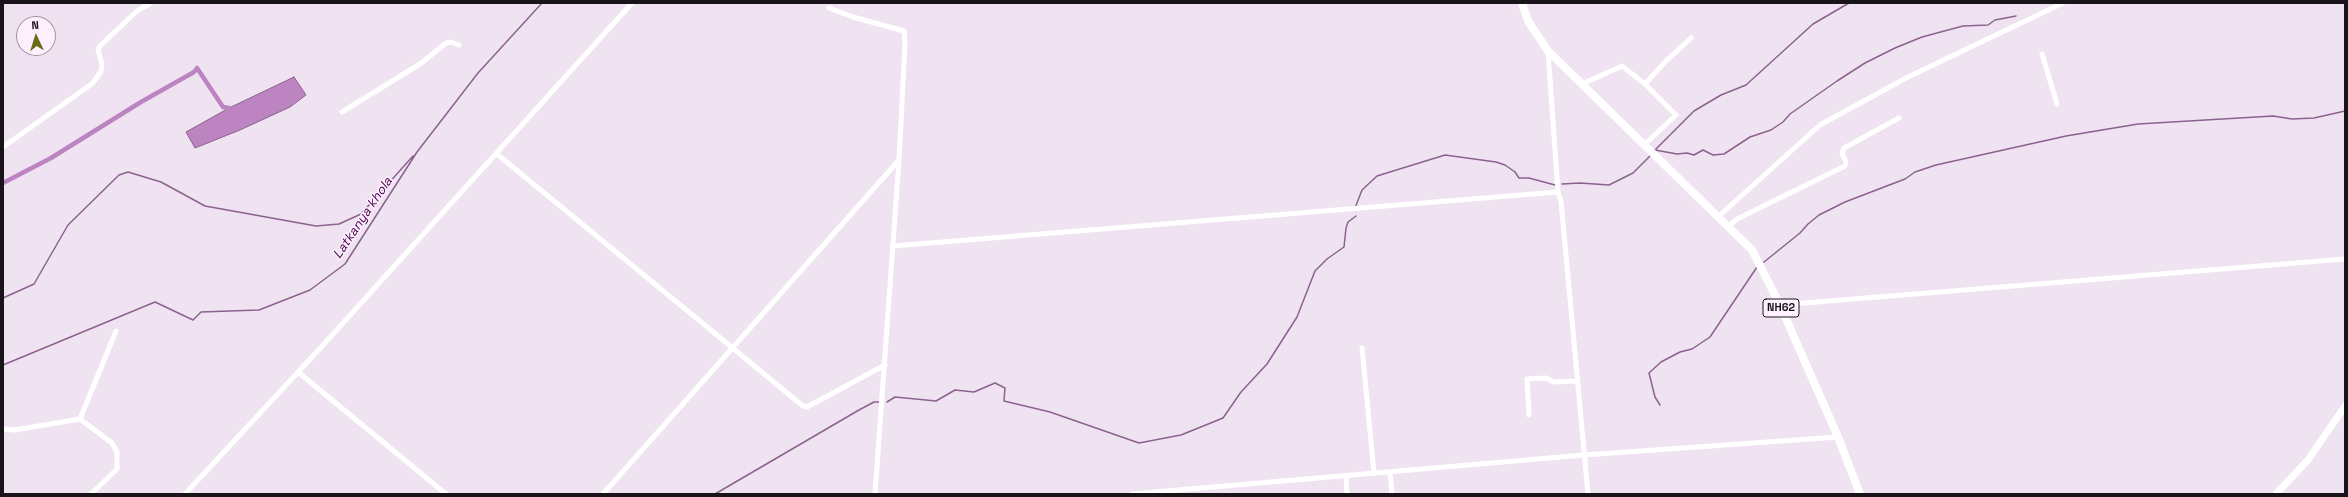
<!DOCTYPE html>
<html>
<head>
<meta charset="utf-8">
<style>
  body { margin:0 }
  #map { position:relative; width:2348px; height:497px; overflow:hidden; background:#f0e3f1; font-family:"Space Grotesk",sans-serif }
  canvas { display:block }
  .frame { position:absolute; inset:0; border:4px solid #191419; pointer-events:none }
  .north { position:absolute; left:16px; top:16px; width:40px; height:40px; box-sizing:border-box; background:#fef0ff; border:1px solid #a298a3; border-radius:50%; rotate:356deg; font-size:11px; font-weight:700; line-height:16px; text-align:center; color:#191419 }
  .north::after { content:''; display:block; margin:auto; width:14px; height:18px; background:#686e13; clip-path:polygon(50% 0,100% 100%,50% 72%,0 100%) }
</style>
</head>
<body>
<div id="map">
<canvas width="2348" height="497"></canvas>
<div class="frame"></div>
<div class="north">N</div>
</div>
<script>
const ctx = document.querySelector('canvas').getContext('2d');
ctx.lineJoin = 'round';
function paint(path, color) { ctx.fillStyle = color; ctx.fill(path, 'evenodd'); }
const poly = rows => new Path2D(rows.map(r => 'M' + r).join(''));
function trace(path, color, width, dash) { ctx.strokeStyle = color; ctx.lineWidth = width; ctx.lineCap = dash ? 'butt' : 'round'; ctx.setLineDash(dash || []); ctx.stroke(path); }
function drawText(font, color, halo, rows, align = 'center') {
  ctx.font = font + ' "Space Grotesk",sans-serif'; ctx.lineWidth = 3; ctx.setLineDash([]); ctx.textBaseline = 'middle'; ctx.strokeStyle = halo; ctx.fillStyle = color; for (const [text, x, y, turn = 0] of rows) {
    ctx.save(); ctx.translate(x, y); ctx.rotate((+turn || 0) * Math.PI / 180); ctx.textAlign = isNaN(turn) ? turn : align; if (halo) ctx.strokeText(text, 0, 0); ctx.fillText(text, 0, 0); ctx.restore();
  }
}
const water = poly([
  [294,77,306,95,290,107,240,130,195,148,186,132,229,108,294,77]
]);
paint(water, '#bc84c1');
trace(water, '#8b628f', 1);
trace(poly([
  [1656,149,1694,111,1721,95,1746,85,1813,24,1849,3],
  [1655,150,1677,154,1687,153,1694,155,1703,150,1713,155,1724,154,1750,137,1771,130,1783,122,1790,114,1837,81,1865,63,1895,48,1922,37,1963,26,1988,25,1995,20,2016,16],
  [1562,184,1580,183,1609,185,1633,173,1651,155],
  [1355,208,1362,190,1377,176,1445,155,1496,162,1505,165,1515,172,1519,178,1529,178,1555,185],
  [1764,262,1800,233,1808,224,1819,215,1845,202,1905,179,1915,172,1936,165,2066,136,2138,124,2273,116,2292,119,2314,118,2345,111],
  [3,298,34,284,68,225,119,175,128,172,161,182,205,206,316,226,339,224,361,214,413,156],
  [3,365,155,302,193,320,201,312,259,310,310,290,345,264,417,152,478,73,542,3],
  [887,402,895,397,936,401,955,390,974,392,995,383,1005,388,1004,401,1050,412,1139,443,1181,435,1223,418,1241,392,1267,364,1297,317,1315,271,1327,259,1344,247,1346,228,1348,222,1356,216],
  [1660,405,1655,397,1649,373,1661,362,1680,352,1692,349,1710,337,1757,267],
  [715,494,859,410,874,402,881,402]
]), '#8b628f', 1.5);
trace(poly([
  [3,183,51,158,141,102,194,72,197,68,223,107,229,108]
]), '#bc84c1', 4.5);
trace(poly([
  [829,8,853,17,904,31,905,44,899,160,875,494],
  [1548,51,1558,192,1561,201,1588,494],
  [2042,54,2057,104],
  [1582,84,1622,66,1645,84,1676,115,1644,145],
  [1645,84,1665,62,1691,38],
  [342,112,420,64,446,43,451,42,459,45],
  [3,147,93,83,101,71,102,64,98,50,100,46,137,11,151,3],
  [497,154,803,406,807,407,885,365],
  [1719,216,1820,125,1908,77,2063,3],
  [1729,226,1737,219,1845,166,1846,162,1842,153,1844,148,1899,118],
  [893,246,1558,192],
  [1780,305,2345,259],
  [1362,348,1374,473],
  [298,372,446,494],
  [1529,415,1527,379,1546,378,1554,382,1576,381],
  [80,419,116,331],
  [3,429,15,430,80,419,112,443,117,452,117,469,91,494],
  [1390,472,1392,494],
  [1346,476,1347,494],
  [185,494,325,343,632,3],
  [603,494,899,160],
  [1132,494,1584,455,1838,437]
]), '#fff', 5);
trace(poly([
  [2276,494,2308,460,2345,406]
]), '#fff', 7);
trace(poly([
  [1522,3,1528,21,1548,51,1752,250,1780,305,1838,437,1860,494]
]), '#fff', 8);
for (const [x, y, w] of [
  [1781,308,36]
]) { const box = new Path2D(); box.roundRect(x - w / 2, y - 9, w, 18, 3); ctx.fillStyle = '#fef0ff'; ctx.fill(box); trace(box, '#191419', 1); }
drawText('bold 11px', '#191419', null, [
  ["NH62",1781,308]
]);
drawText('italic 13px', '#48004f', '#fef0ff', [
  ["Latkanya khola",363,218,-56]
]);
</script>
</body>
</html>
